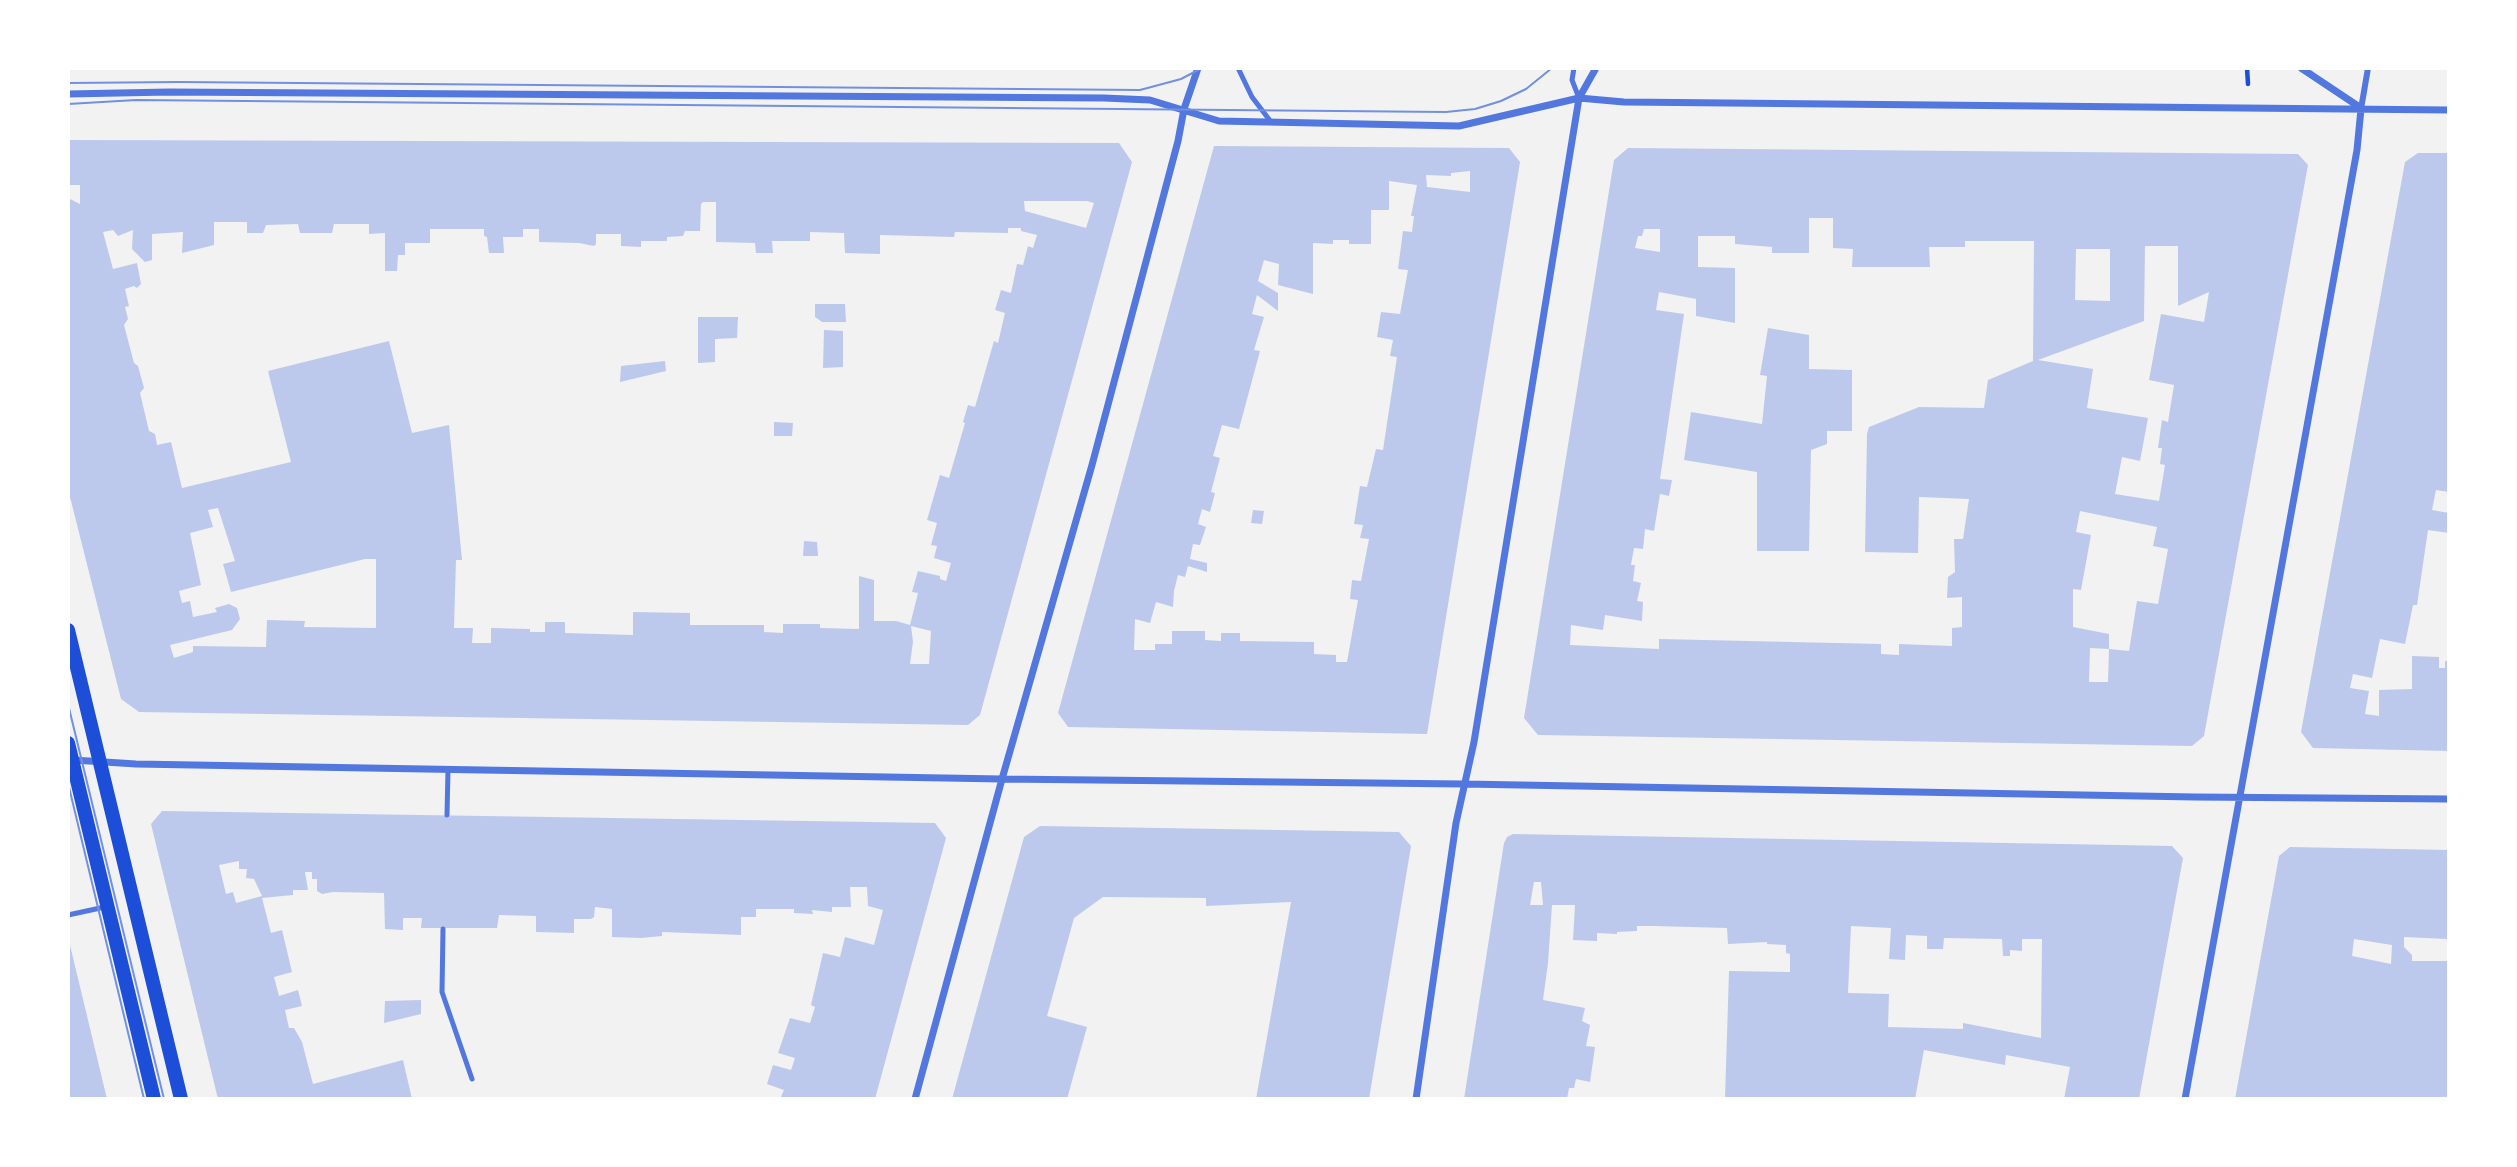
<!DOCTYPE html>
<html>
<head>
<meta charset="utf-8">
<style>
  body { margin:0 }
  #map { position:relative; width:2517px; height:1167px; overflow:hidden; background:#f2f2f2; font-family:Merriweather,serif }
  canvas { display:block }
  .frame { position:absolute; inset:0; border:70px solid #fff; pointer-events:none }
</style>
</head>
<body>
<div id="map">
<canvas width="2517" height="1167"></canvas>
<div class="frame"></div>
</div>
<script>
const ctx = document.querySelector('canvas').getContext('2d');
ctx.lineJoin = 'round';
function paint(path, color) { ctx.fillStyle = color; ctx.fill(path, 'evenodd'); }
const poly = rows => new Path2D(rows.map(r => 'M' + r).join(''));
function trace(path, color, width, dash) { ctx.strokeStyle = color; ctx.lineWidth = width; ctx.lineCap = dash ? 'butt' : 'round'; ctx.setLineDash(dash || []); ctx.stroke(path); }
paint(poly([
  [68,140,1119,143,1132,162,980,715,968,725,139,712,121,699,68,489,68,198,80,204,80,185,70,185,68,188],
  [1024,201,1087,201,1094,203,1086,228,1025,211],
  [703,202,716,202,716,242,755,243,756,253,773,253,772,241,810,241,810,232,844,233,845,253,880,254,880,235,954,237,955,232,1008,233,1008,228,1021,228,1021,231,1037,235,1033,248,1028,246,1023,265,1017,264,1011,293,1001,290,995,310,1005,313,998,343,994,341,975,407,968,405,963,422,965,423,949,478,940,475,927,520,937,523,931,545,937,546,934,558,951,563,946,581,940,579,940,576,918,571,912,592,918,593,910,625,896,621,874,621,874,580,859,576,859,629,820,628,820,624,783,624,783,633,764,632,764,625,690,625,690,613,633,612,633,635,565,633,565,622,545,622,545,632,530,632,530,629,491,628,491,643,472,643,473,628,454,628,456,560,462,560,449,425,412,433,389,341,268,371,291,462,182,488,171,442,157,445,155,434,149,431,140,393,144,388,138,366,134,363,124,325,128,319,125,307,129,306,125,289,134,286,137,288,141,284,137,263,113,269,103,232,113,230,118,236,133,230,132,249,145,262,152,260,152,234,183,232,182,253,214,245,214,222,247,222,247,233,263,233,266,225,298,224,300,233,332,233,334,224,369,224,369,234,385,233,385,271,397,271,398,255,405,255,405,243,430,243,430,229,484,229,484,236,487,237,489,253,504,253,503,237,523,237,523,229,539,229,539,242,579,243,594,246,596,244,596,234,621,234,621,246,641,247,641,241,667,241,667,237,683,236,685,231,700,231,701,204],
  [218,508,235,561,223,564,231,592,365,559,376,559,376,628,304,627,305,621,267,620,266,647,193,646,193,652,174,658,170,645,232,630,240,619,237,608,229,604,215,608,217,612,193,617,190,601,182,603,179,591,201,585,190,533,213,527,208,510],
  [911,626,931,631,929,664,910,664,913,642],
  [1214,146,1509,148,1520,162,1427,734,1068,727,1058,713],
  [1470,171,1470,192,1427,187,1426,175,1451,176,1451,173],
  [1389,181,1417,185,1411,216,1414,216,1412,232,1403,231,1398,269,1408,270,1400,314,1381,312,1377,337,1393,340,1390,356,1397,357,1383,450,1376,449,1367,487,1360,486,1354,524,1363,525,1360,538,1369,539,1361,581,1352,580,1350,599,1358,600,1347,662,1336,662,1336,655,1314,654,1314,642,1240,641,1240,633,1221,633,1221,641,1205,640,1205,631,1172,631,1172,644,1155,644,1155,650,1134,650,1135,619,1150,623,1156,602,1173,607,1174,591,1178,575,1185,577,1188,566,1207,572,1207,563,1190,559,1193,544,1200,545,1206,527,1198,524,1202,509,1210,512,1215,493,1211,492,1220,458,1213,456,1222,425,1239,429,1260,351,1254,350,1264,317,1252,314,1257,295,1278,311,1278,293,1258,281,1264,260,1279,264,1278,285,1313,294,1313,243,1333,244,1333,240,1349,240,1349,244,1371,244,1371,210,1389,210],
  [1628,148,2298,154,2308,165,2204,736,2192,746,1538,735,1524,718,1614,160],
  [1809,218,1833,218,1833,248,1853,249,1852,267,1930,267,1929,247,1965,247,1965,241,2034,241,2033,361,1988,380,1984,408,1919,407,1869,427,1867,434,1865,552,1918,553,1919,497,1969,499,1963,539,1954,539,1955,572,1948,577,1947,598,1962,597,1962,627,1952,628,1952,646,1899,644,1899,655,1881,654,1881,644,1659,639,1659,649,1570,645,1571,625,1603,630,1605,615,1642,621,1643,602,1637,601,1641,583,1633,581,1635,565,1631,565,1634,548,1643,549,1645,529,1654,531,1660,494,1669,496,1672,480,1660,479,1684,314,1656,310,1659,292,1696,299,1696,316,1735,323,1735,268,1698,267,1698,236,1735,236,1735,244,1772,247,1772,253,1809,253],
  [1644,229,1660,229,1660,252,1635,248,1638,236,1642,236],
  [2145,246,2178,246,2178,306,2209,292,2204,322,2161,314,2149,380,2174,385,2168,422,2162,420,2158,448,2162,448,2160,464,2165,465,2159,501,2115,494,2122,457,2140,461,2148,418,2087,408,2093,369,2038,360,2144,321],
  [2076,249,2110,249,2110,301,2075,300],
  [2080,511,2157,527,2153,546,2168,549,2158,604,2137,601,2129,651,2109,649,2108,682,2089,682,2090,648,2109,649,2109,634,2073,627,2073,589,2081,590,2091,535,2076,532],
  [2418,153,2449,153,2449,492,2436,490,2432,510,2449,513,2449,533,2428,530,2417,605,2413,605,2405,644,2380,639,2372,678,2353,674,2350,688,2369,691,2365,714,2379,716,2379,690,2412,689,2412,656,2439,657,2439,668,2445,668,2445,661,2449,661,2449,751,2313,748,2301,732,2405,162],
  [815,304,845,304,846,322,822,322,815,317],
  [698,317,738,317,737,338,715,339,715,362,698,363],
  [1768,328,1809,335,1809,369,1852,370,1852,431,1827,431,1827,444,1811,450,1809,551,1757,551,1757,472,1684,460,1691,412,1762,424,1767,376,1760,375],
  [824,330,843,331,843,367,823,368],
  [665,361,666,371,620,382,621,366],
  [774,422,793,423,792,436,774,436],
  [1253,510,1264,511,1262,524,1251,523],
  [804,541,817,542,818,556,803,556],
  [162,811,935,823,946,838,875,1099,780,1099,784,1090,767,1084,773,1065,791,1070,795,1058,778,1053,790,1018,810,1023,815,1007,811,1005,823,953,840,957,845,937,874,945,883,910,868,906,867,887,850,887,851,907,832,907,832,912,812,910,813,914,794,913,794,909,756,909,756,917,741,917,741,935,662,932,662,936,641,938,612,937,612,909,595,907,594,917,591,919,574,919,574,933,536,932,536,916,499,915,497,928,421,928,422,918,403,918,403,930,385,929,384,893,333,892,322,894,317,891,317,879,312,879,312,872,305,872,308,890,293,890,293,895,262,898,271,933,282,930,292,972,274,977,279,996,298,990,302,1006,285,1010,289,1028,294,1028,302,1042,313,1084,403,1060,412,1099,218,1099,151,824],
  [239,861,239,869,247,869,246,878,254,879,262,896,236,903,233,892,226,894,219,865],
  [1040,826,1399,832,1411,846,1369,1099,1256,1099,1291,902,1206,906,1206,898,1103,897,1074,918,1047,1016,1087,1027,1067,1099,952,1099,1024,837],
  [1513,834,2172,846,2183,858,2139,1099,2064,1099,2070,1067,2006,1055,2005,1065,1924,1050,1915,1099,1725,1099,1729,971,1790,972,1790,954,1786,953,1786,945,1767,944,1767,942,1728,944,1727,928,1654,926,1637,926,1637,931,1617,932,1617,934,1597,933,1597,941,1573,940,1575,905,1552,905,1548,963,1543,1000,1585,1008,1582,1021,1590,1025,1586,1046,1595,1047,1590,1082,1576,1079,1574,1088,1569,1088,1567,1099,1464,1099,1504,843,1507,837],
  [1534,882,1541,882,1543,905,1530,905],
  [1851,926,1891,928,1889,959,1905,960,1906,935,1927,936,1927,949,1943,949,1944,938,2002,939,2003,956,2010,956,2010,950,2022,951,2022,939,2042,939,2041,1038,1963,1023,1963,1029,1888,1027,1889,994,1848,993],
  [2290,847,2449,850,2447,939,2404,937,2404,947,2412,955,2412,961,2447,961,2449,1099,2235,1099,2279,856],
  [2354,939,2392,945,2391,964,2352,956],
  [68,941,69,941,107,1099,68,1099],
  [421,1000,421,1014,384,1023,385,1001]
]), '#bdc9ec');
trace(poly([
  [2247,68,2248,84]
]), '#1d4ed8', 4.5);
trace(poly([
  [1238,68,1252,97,1271,122],
  [1574,68,1572,80,1579,98],
  [447,815,448,770],
  [68,915,105,907],
  [443,929,442,992,472,1079]
]), '#5277de', 5);
trace(poly([
  [2361,109,2368,68]
]), '#5277de', 6);
trace(poly([
  [2301,68,2361,108],
  [68,94,169,92,1104,98,1150,100,1219,121,1459,126,1579,98,1624,102,2449,110],
  [73,760,136,764,1002,779,1464,784,2195,797,2449,799],
  [915,1099,1002,779,1092,465,1178,141,1184,109,1198,68],
  [1416,1099,1456,823,1474,742,1579,98,1596,68],
  [2185,1099,2357,150,2361,109]
]), '#5277de', 7);
trace(poly([
  [68,630,181,1099],
  [68,743,154,1099]
]), '#1d4ed8', 14);
trace(poly([
  [68,83,178,82,1140,90,1181,79,1202,68],
  [68,104,136,100,1446,112,1475,109,1501,101,1526,89,1552,68],
  [68,704,164,1099],
  [68,783,144,1099]
]), '#7290e2', 2);
</script>
</body>
</html>
